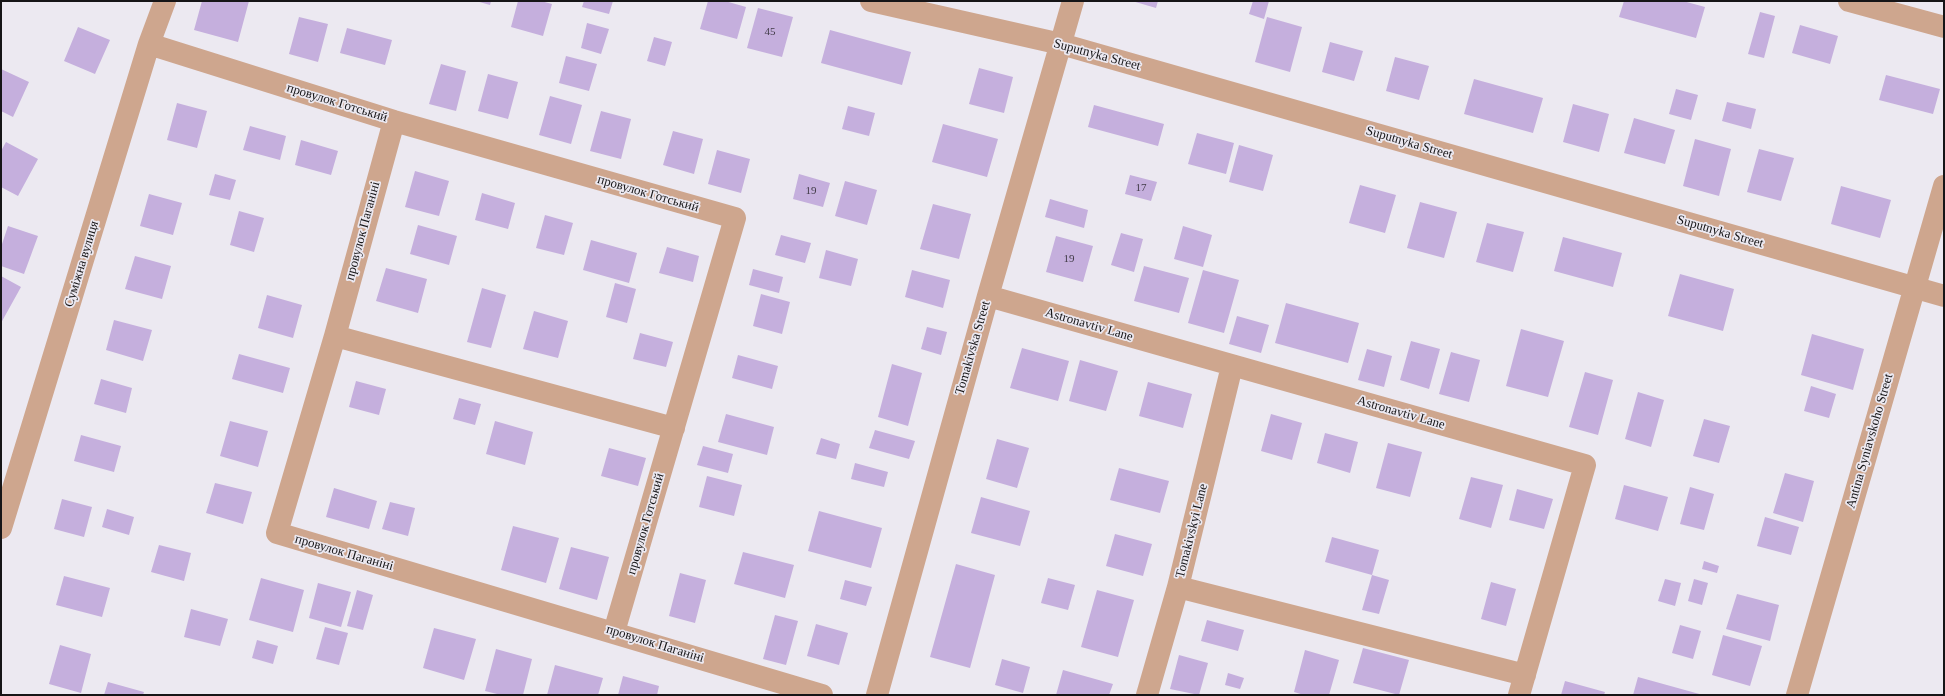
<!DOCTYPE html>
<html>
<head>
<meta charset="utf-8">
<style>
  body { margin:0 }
  #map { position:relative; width:1945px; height:696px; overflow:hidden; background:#ece9f1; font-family:Georgia,serif }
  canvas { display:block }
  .frame { position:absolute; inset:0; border:2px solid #161517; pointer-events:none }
</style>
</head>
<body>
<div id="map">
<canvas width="1945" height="696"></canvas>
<div class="frame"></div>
</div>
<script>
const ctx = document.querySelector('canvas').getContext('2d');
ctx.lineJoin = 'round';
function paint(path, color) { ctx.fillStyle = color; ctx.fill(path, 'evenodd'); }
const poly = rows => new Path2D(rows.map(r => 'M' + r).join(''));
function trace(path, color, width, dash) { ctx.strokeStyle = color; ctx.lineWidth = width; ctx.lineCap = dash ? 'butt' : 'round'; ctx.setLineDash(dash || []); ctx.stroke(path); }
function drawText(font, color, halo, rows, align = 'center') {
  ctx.font = font + ' Georgia,serif'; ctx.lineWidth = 3.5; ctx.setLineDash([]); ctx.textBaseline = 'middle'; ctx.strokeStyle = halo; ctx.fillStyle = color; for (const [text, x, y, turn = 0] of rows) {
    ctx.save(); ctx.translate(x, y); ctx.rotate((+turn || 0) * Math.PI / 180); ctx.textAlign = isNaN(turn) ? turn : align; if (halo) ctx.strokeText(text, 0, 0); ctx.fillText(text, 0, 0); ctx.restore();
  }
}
paint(poly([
  [202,1,249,1,238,42,194,30],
  [476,1,491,1,490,5],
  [518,1,541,1,552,4,543,36,511,27],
  [584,1,613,1,609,14,582,7],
  [708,1,725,1,746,7,737,39,700,29],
  [1132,1,1158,1,1156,8],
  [1253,1,1269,1,1264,19,1249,14],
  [1624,1,1683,1,1705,7,1696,38,1619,17],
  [758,8,793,17,782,57,747,48],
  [1760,12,1775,16,1764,58,1748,54],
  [299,17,328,24,318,62,289,54],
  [1267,17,1302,27,1290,72,1255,62],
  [587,23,609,29,601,54,581,48],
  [1800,25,1838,36,1830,64,1792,53],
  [78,27,110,40,95,74,64,61],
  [347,28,392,40,385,65,340,53],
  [830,30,911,52,902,85,821,63],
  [654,37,672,42,665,66,647,61],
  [1330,42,1363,51,1354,81,1322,72],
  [566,56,597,64,589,91,559,83],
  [1395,57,1429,66,1419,100,1386,91],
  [441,64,466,71,456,111,429,104],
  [979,68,1013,77,1004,113,969,104],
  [1,69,29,82,13,117,1,111],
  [488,74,518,82,508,119,478,111],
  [1886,75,1940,89,1933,114,1879,100],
  [1474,79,1543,98,1533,133,1464,114],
  [1676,89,1698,95,1691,120,1669,114],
  [550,96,582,105,571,144,539,135],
  [1727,102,1756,109,1751,129,1722,121],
  [177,103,207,111,197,148,167,140],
  [1573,104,1609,114,1599,152,1563,142],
  [1094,105,1164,124,1158,146,1088,127],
  [848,106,875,113,869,136,842,129],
  [601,111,631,119,621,159,590,151],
  [1634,118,1675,130,1665,164,1624,153],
  [943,124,998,139,987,177,932,162],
  [250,126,286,136,280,160,243,150],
  [673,131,703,139,694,174,663,165],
  [1197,133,1234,143,1226,174,1188,164],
  [1695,139,1731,149,1719,196,1683,186],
  [301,140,338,151,331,175,295,165],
  [6,142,38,159,18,196,1,187,1,151],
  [1239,145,1273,155,1263,191,1229,182],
  [1759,149,1794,158,1781,201,1747,192],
  [717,150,750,159,741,193,708,184],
  [415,171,449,181,439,216,405,207],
  [215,174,236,180,230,200,209,195],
  [799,174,830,183,823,207,793,199],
  [1130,175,1157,182,1151,201,1125,194],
  [845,181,877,190,867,225,835,216],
  [1360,185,1396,195,1385,233,1349,223],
  [1841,186,1891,200,1880,238,1831,224],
  [482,193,515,203,508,229,475,220],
  [149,194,182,203,173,235,140,226],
  [1050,199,1088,210,1084,228,1045,217],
  [1420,202,1457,212,1444,258,1407,248],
  [933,204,971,214,959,259,920,249],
  [239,211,264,218,254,252,230,245],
  [545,215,573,223,564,255,536,248],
  [1487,223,1524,232,1513,272,1476,262],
  [418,225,457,236,449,265,410,254],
  [8,226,38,236,24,274,1,266,1,247],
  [1183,226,1212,235,1203,267,1174,259],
  [1121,233,1143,239,1134,272,1111,265],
  [781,235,811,243,805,263,775,255],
  [1056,236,1093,246,1083,282,1046,272],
  [1563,237,1622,253,1613,287,1554,271],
  [591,240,637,253,629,283,583,270],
  [667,247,699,256,693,282,659,273],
  [826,250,858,259,851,286,819,278],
  [135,256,171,266,162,299,125,289],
  [1144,266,1189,278,1179,313,1134,301],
  [386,268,427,279,418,313,376,301],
  [753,269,783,277,779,293,749,285],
  [912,270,950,280,943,308,905,297],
  [1203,270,1239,280,1224,333,1188,323],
  [1680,274,1734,289,1723,331,1668,316],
  [1,276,21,287,1,323],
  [615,283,636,289,627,323,606,317],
  [482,288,506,295,491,348,467,342],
  [761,294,790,302,782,334,753,326],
  [267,295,302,305,293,338,258,328],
  [1286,303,1359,323,1348,363,1275,343],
  [534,311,568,321,558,358,523,349],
  [1237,316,1269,325,1261,353,1229,344],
  [114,320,152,330,143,361,106,350],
  [927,327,947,332,941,355,921,349],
  [1521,329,1564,341,1548,397,1506,386],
  [640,333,673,342,666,367,633,359],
  [1812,334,1864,349,1853,390,1801,375],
  [1411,341,1440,349,1429,389,1400,380],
  [1022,348,1069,361,1058,401,1010,388],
  [1367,349,1392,356,1384,387,1358,380],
  [1451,352,1480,360,1469,402,1439,394],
  [239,354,290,368,283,393,232,379],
  [738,355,778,366,772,389,732,378],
  [1080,360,1118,371,1106,411,1069,401],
  [892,364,922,373,908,426,878,417],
  [1585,372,1613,380,1598,435,1569,427],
  [101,379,132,388,126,413,94,404],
  [356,381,386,389,379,415,349,407],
  [1148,382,1192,394,1183,428,1139,416],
  [1811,386,1836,394,1829,418,1804,411],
  [1638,392,1664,400,1651,447,1625,439],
  [459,398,481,404,475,425,453,419],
  [726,414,774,427,767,455,718,442],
  [1271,414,1302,423,1292,460,1261,451],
  [1704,419,1730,426,1719,463,1693,456],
  [230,421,268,431,258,467,220,456],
  [495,421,533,432,525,465,486,454],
  [875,430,915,441,909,459,869,448],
  [1325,433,1358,442,1350,473,1317,463],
  [81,435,121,446,114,472,74,461],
  [821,438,840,444,836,459,816,454],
  [997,439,1029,448,1017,488,986,479],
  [1388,443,1422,452,1410,497,1376,488],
  [703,446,733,454,728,473,697,465],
  [609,448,646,458,638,486,601,476],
  [855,463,888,472,884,487,851,479],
  [1119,468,1169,481,1160,513,1110,500],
  [1785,473,1814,481,1803,522,1773,513],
  [707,476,742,485,734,516,699,507],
  [1471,477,1503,485,1491,528,1459,519],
  [215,483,252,492,243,524,206,513],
  [1624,485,1668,497,1658,531,1615,519],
  [1690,487,1714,494,1704,530,1680,524],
  [334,488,377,501,369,529,326,517],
  [1517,489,1553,499,1544,529,1509,520],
  [981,497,1030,511,1020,546,971,533],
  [62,499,92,507,84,537,54,529],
  [390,502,415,508,408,536,382,529],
  [107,509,134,517,129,535,102,527],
  [819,511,882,528,871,568,808,551],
  [1765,517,1799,527,1791,555,1757,546],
  [513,526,559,538,546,583,501,570],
  [1115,534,1152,544,1143,576,1106,566],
  [1332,537,1379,550,1372,575,1325,562],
  [159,545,191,553,184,581,151,572],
  [571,547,609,557,597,600,559,589],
  [743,552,794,565,785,598,734,584],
  [1704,561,1719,566,1717,573,1702,569],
  [956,564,995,575,970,668,930,657],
  [680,573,706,580,695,623,669,616],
  [1372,575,1389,580,1379,614,1362,610],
  [64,576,110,588,102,617,56,605],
  [261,578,304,590,293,632,249,620],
  [1048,578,1075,585,1068,610,1041,603],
  [1665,579,1681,583,1675,606,1658,601],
  [1694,579,1708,583,1702,605,1688,601],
  [845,580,872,587,866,606,840,599],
  [1491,582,1516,589,1506,626,1481,619],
  [318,583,351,592,341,627,309,618],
  [357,590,373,595,363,630,347,626],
  [1097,590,1134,600,1118,657,1081,647],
  [1737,594,1779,605,1770,641,1726,629],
  [191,609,228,619,220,646,184,637],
  [775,615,798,621,786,665,763,659],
  [1207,620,1244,630,1238,651,1201,641],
  [816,624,848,633,839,665,807,656],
  [1680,625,1701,631,1693,659,1672,653],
  [325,627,348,633,339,665,316,659],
  [434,628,476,639,464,680,423,668],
  [1723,635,1762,646,1750,686,1712,675],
  [257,640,278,646,273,664,252,658],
  [60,645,91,654,81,693,49,684],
  [1363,648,1409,660,1399,695,1353,683],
  [496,649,532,659,523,695,501,695,485,691],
  [1305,650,1339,660,1329,695,1304,695,1294,692],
  [1179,655,1208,663,1199,695,1170,689],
  [1002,659,1030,667,1023,693,995,685],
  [555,665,603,678,598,695,547,695],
  [1063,670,1113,684,1109,695,1056,695],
  [1228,673,1244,678,1240,689,1225,685],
  [623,676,659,686,657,695,618,695],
  [1638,677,1703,695,1633,695],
  [1565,681,1605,692,1604,695,1561,695],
  [108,682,144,692,143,695,104,695]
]), '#c5afdd');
trace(poly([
  [871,1,1061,44,1944,296],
  [1849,1,1944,27],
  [149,44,394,121,735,218,614,632],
  [394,121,335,336,277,533,822,695],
  [988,296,1585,465,1519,695],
  [335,336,674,428],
  [1,528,149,44,165,1],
  [1178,587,1525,675],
  [877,695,988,296,1073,1],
  [1147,695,1178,587,1232,366],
  [1797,695,1944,186]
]), '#cea68e', 22);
drawText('11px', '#423c48', null, [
  ["45",770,32],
  ["17",1141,188],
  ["19",811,191],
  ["19",1069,259]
]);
drawText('13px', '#161517', '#ece9f1', [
  ["Suputnyka Street",1097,55,15],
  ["провулок Готський",337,103,17],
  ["Suputnyka Street",1409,143,16],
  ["провулок Готський",648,194,16],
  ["провулок Паганіні",363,231,-75],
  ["Suputnyka Street",1720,232,16],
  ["Суміжна вулиця",82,264,-73],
  ["Astronavtiv Lane",1089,325,16],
  ["Tomakivska Street",973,348,-74],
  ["Astronavtiv Lane",1401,413,16],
  ["Antina Syniavskoho Street",1870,441,-74],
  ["провулок Готський",646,524,-74],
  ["Tomakivskyi Lane",1192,531,-76],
  ["провулок Паганіні",344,553,16],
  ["провулок Паганіні",655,644,17]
]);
</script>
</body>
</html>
